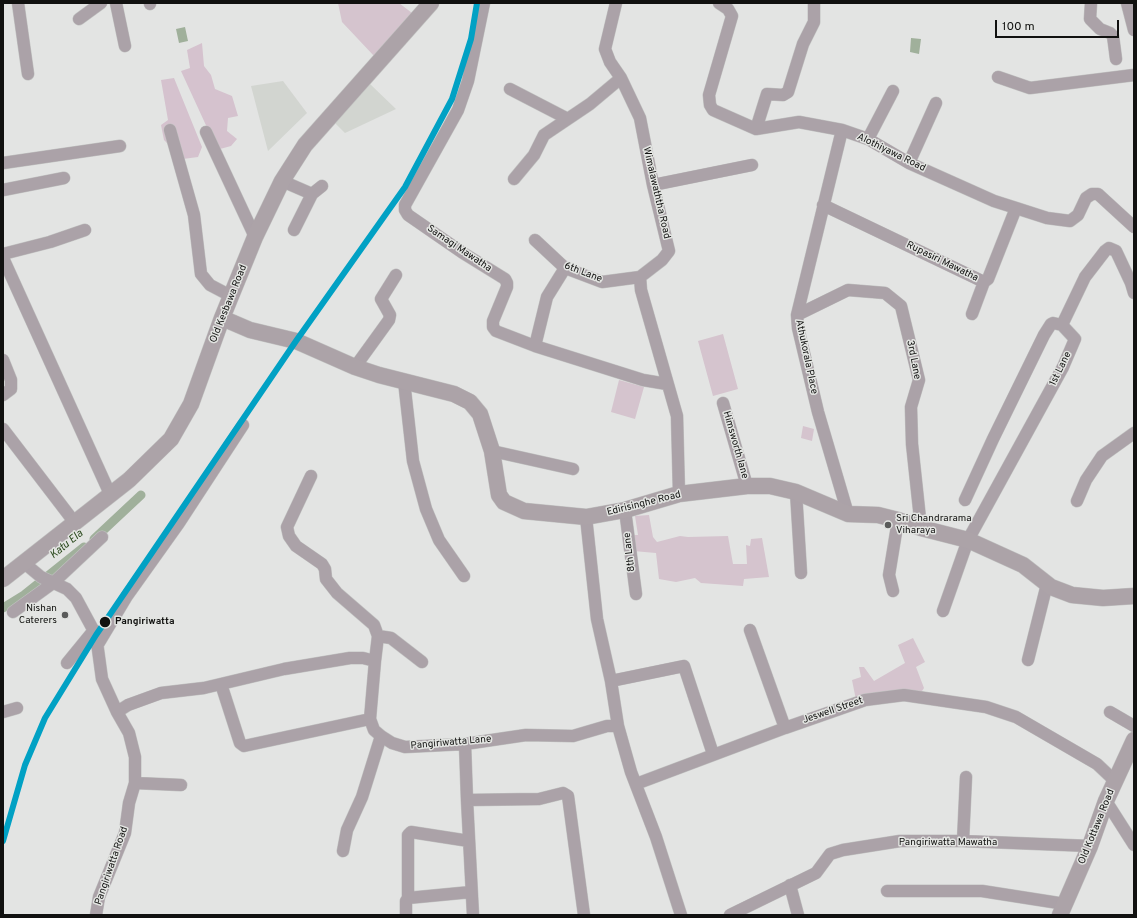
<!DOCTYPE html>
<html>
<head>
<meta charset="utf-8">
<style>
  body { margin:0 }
  #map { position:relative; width:1137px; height:918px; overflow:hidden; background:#e3e4e3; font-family:Overpass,sans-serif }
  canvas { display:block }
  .frame { position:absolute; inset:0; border:4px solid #111110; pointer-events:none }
  .scale { position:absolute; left:995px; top:20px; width:124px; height:18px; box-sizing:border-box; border:2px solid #111110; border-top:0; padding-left:5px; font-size:12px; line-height:14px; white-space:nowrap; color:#111110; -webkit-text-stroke:3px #e3e5e2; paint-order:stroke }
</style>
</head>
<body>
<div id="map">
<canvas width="1137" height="918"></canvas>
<div class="frame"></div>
<div class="scale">100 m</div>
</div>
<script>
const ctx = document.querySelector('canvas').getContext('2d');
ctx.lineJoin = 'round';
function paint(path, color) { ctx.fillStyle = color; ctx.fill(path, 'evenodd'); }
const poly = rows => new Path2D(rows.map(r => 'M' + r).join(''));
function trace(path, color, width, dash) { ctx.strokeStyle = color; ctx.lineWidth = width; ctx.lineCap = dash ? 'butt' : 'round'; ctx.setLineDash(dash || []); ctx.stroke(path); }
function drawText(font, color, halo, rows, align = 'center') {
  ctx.font = font + ' Overpass,sans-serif'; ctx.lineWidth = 3; ctx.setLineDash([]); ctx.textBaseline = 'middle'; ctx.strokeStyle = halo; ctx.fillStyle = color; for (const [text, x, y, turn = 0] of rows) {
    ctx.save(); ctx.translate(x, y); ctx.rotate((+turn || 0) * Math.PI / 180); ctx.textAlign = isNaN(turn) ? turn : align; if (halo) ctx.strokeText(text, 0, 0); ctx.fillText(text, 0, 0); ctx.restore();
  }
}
paint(poly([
  [283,81,307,113,268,151,251,86],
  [370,84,396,109,345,133,335,123]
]), '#d2d5d0');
paint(poly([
  [338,3,399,3,412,13,374,56,342,22],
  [723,334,738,389,713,396,698,341],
  [619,380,644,387,635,419,611,412],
  [803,426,814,429,812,441,801,438],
  [649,515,653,537,657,542,680,536,688,537,728,536,733,564,747,564,746,545,750,546,751,539,762,538,769,577,744,579,743,586,701,583,695,578,676,582,659,579,656,553,633,551,633,535,638,535,635,516],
  [913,638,925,662,916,667,924,688,920,694,856,700,852,680,861,677,859,667,864,667,874,681,905,663,898,645]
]), '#d5c4ce');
paint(poly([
  [202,43,204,66,211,75,215,89,232,96,238,116,228,118,227,131,237,139,231,146,220,149,216,147,181,71,190,68,187,50],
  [174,78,202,147,198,157,183,159,164,140,161,125,168,120,161,80]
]), '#d5c2ce');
paint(poly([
  [185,27,188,41,179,43,176,29],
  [911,38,921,39,919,54,910,52]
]), '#a0b09b');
trace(poly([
  [94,539,141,495],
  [3,608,24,595,84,547]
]), '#a0b09b', 9);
const minor = poly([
  [18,3,28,74],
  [116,3,125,46],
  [150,3,150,4],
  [484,3,468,81,458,110,405,205,405,210,408,215,463,253,505,279,507,283,507,287,493,321,493,327,496,331,535,346,643,380,667,384],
  [616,3,605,49,610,62,621,78,640,118,653,185,669,251,662,260,640,277,641,290,677,416,679,494],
  [719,3,728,9,732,16,709,95,710,105,713,110,756,129,799,122,842,130,868,139,909,163,994,201,1016,208],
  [1091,3,1090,19,1100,29,1110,33,1113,36,1116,59],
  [1127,3,1134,30],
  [79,19,101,3],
  [998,77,1030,88,1134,75],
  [510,89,568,119],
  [756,129,767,94,783,95,788,92,803,44,814,22,814,3],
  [170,130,194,215,201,274,210,285,231,296],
  [842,130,797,315,798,328,818,412,848,514],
  [206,132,255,237],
  [868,139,893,91],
  [3,163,120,146],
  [909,163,936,103],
  [514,179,534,155,544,135,590,104,621,78],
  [282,181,312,194,322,186],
  [653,185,752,165],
  [3,190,64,178],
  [823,205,984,282,988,279,1016,208,1047,218,1070,221,1078,215,1086,198,1092,194,1098,194,1134,227],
  [294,230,312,194],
  [535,240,565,268,602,282,640,277],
  [3,254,50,242,85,230],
  [3,258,110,494],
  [972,314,984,282],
  [797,315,848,290,885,293,901,306,919,380,911,407,912,444,921,528],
  [535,346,547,297,565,268],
  [3,360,11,380,11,389,3,395],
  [355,367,389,320,390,315,381,299,396,275],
  [404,381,413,461,426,509,439,540,464,576],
  [723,403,747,486],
  [3,429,75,523],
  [492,451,573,469],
  [311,476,287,527,289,536,296,546,322,564,325,569,326,579,337,593,374,625,378,636,375,661],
  [796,492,801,573],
  [965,500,993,439,1044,335,1051,324,1053,323,1062,325],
  [1077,501,1086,480,1102,456,1134,433],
  [625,510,636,594],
  [586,517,597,619,611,681,618,726,631,772,656,837,681,915],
  [23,562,41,577,67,589,76,598,96,635,102,679,117,712,129,733,135,757,135,783,129,803,125,833,99,897,96,915],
  [893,591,889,575,898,520],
  [943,611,968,540,1063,367,1075,339,1062,325,1085,277,1105,251,1109,248,1116,251,1131,283,1134,293],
  [13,612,53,583,102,537],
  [750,630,785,728],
  [378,636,391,638,422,662],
  [97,646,127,596,179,523,243,425],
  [1028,660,1047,584],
  [67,663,94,630],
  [611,681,684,666,713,754],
  [221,684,240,743,244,746,370,719,374,730,381,736,392,743,405,747,465,744,526,735,573,736,607,726,618,726],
  [3,712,17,708],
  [117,712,128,705,161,693,204,688,284,669,350,658,363,658,375,661,370,719],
  [1110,712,1134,726],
  [465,744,467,800,473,915],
  [135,783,181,785],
  [636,784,785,728,865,700,904,695,986,707,1016,717,1097,764,1115,781],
  [467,800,539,799,563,793,568,796,584,915],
  [1106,801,1134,845],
  [963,841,966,777],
  [343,851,347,830,362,797,381,736],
  [790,885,798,915],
  [887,891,982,891,1065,904],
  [408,898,408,835,411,832,469,841],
  [406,915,406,901,408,898,471,892],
  [730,915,816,873,830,854,843,850,900,841,963,841,1090,846]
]);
const major = poly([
  [222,318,250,330,296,341,355,367,379,375,454,394,470,402,480,414,492,451,499,495,504,502,524,511,586,517,625,510,679,494,747,486,770,486,796,492,848,514,878,515,898,520,921,528,968,540,1023,565,1051,587,1072,595,1103,598,1134,596],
  [3,579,129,480,171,439,191,404,222,318,255,237,282,181,305,145,431,3],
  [1060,915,1090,846,1106,801,1134,740]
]);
trace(minor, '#c1c2c1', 13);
trace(major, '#c1c2c1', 17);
trace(minor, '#aba2a8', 12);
trace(major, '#aca3a8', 16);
trace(poly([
  [3,841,25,765,45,718,96,635,296,341,405,187,452,99,471,39,477,3]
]), '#01a1c4', 6);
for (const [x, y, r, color] of [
  [888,525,4,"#5a5b5a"],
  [65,615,4,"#5a5b5a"],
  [105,622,6,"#111110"]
]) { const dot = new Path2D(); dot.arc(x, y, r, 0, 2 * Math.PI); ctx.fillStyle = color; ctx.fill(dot); trace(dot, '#e3e5e2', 1.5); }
drawText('10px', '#111110', '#e3e5e2', [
  ["Alothiyawa Road",891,153,26],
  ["Wimalawaththa Road",656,193,77],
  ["Samagi Mawatha",459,249,34],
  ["Rupasiri Mawatha",942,262,26],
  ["6th Lane",583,273,21],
  ["Old Kesbawa Road",229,304,-68],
  ["Athukorala Place",806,357,78],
  ["3rd Lane",913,360,79],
  ["1st Lane",1061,369,-64],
  ["Himsworth lane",735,445,74],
  ["Edirisinghe Road",644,504,-14],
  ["8th Lane",630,552,-97],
  ["Jeswell Street",833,711,-19],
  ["Pangiriwatta Lane",451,743,-5],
  ["Old Kottawa Road",1097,827,-68],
  ["Pangiriwatta Mawatha",948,843],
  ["Pangiriwatta Road",112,866,-71]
]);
drawText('10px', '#111110', '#e3e5e2', [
  ["Sri Chandrarama",896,519],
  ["Viharaya",896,531],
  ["Nishan",57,609,"right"],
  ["Caterers",57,621,"right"]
], 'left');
drawText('bold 10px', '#111110', '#e3e5e2', [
  ["Pangiriwatta",115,622]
], 'left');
drawText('italic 11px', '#28471b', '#e3e5e2', [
  ["Katu Ela",67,545,-39]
]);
</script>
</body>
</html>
